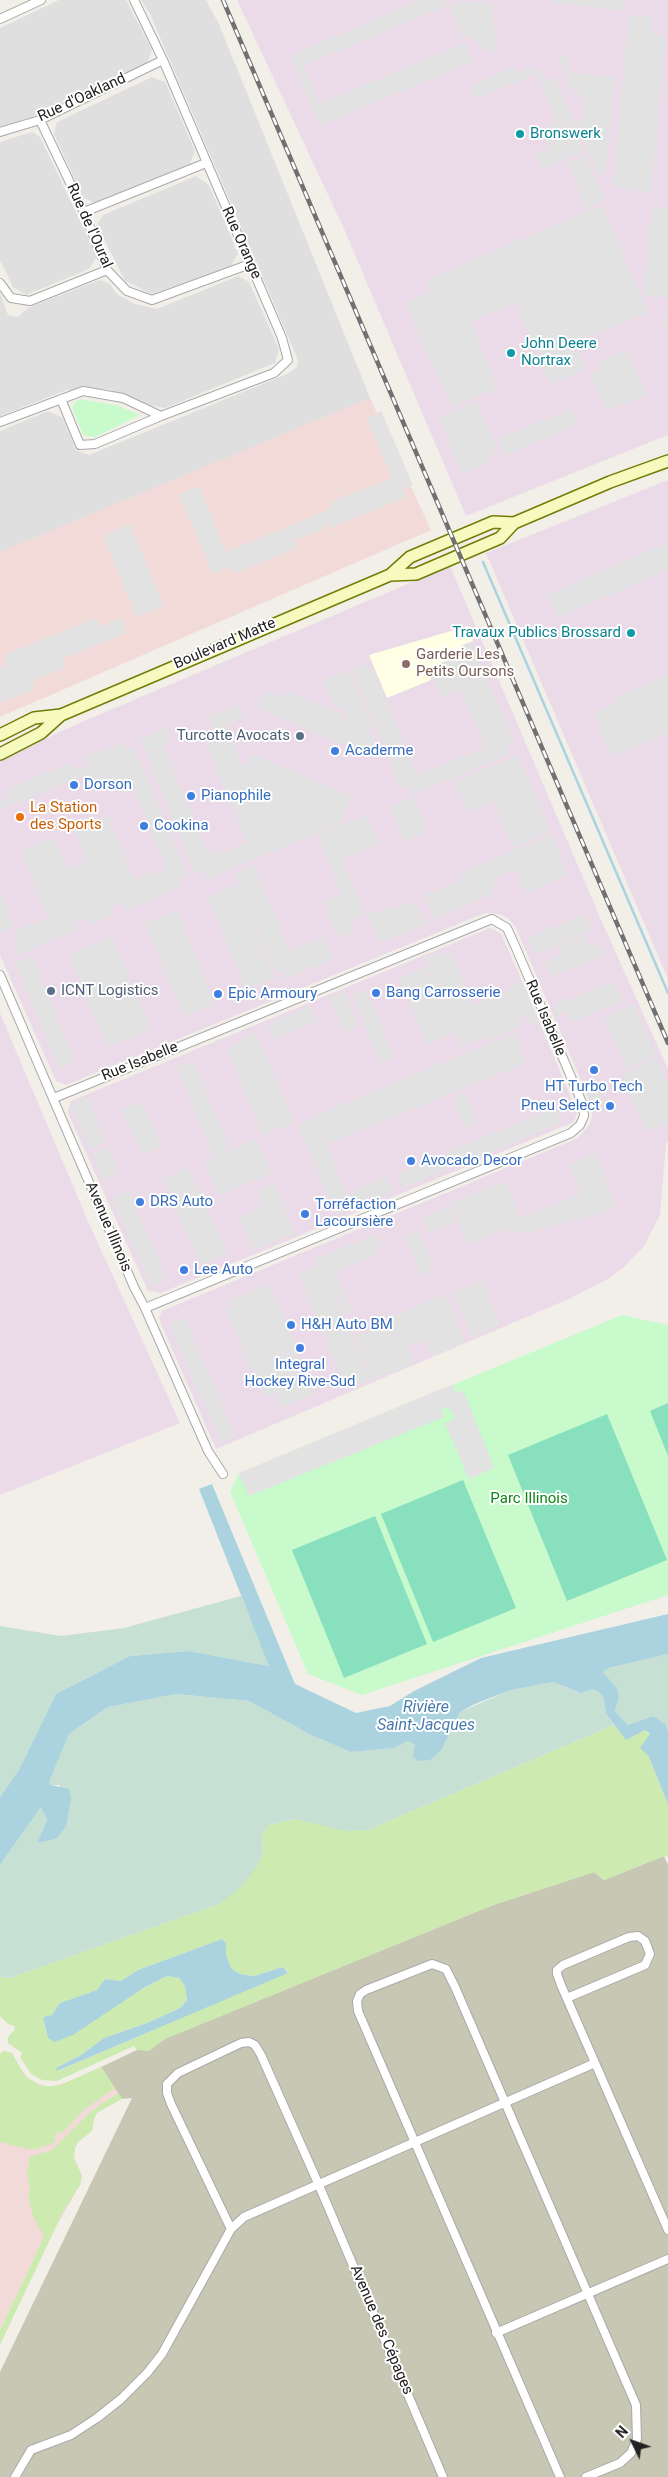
<!DOCTYPE html>
<html>
<head>
<meta charset="utf-8">
<style>
  body { margin:0 }
  #map { position:relative; width:668px; height:2477px; overflow:hidden; background:#f2efe9; font-family:Roboto,sans-serif }
  canvas { display:block }
  .north { position:absolute; left:608px; top:2417px; width:50px; height:50px; -webkit-text-stroke:4px #fff; paint-order:stroke; rotate:312deg; font-size:14px; font-weight:700; line-height:20px; text-align:center; color:#222 }
  .north::after { content:''; display:block; margin:auto; width:18px; height:22px; background:#222; clip-path:polygon(50% 0,100% 100%,50% 72%,0 100%) }
</style>
</head>
<body>
<div id="map">
<canvas width="668" height="2477"></canvas>
<div class="north">N</div>
</div>
<script>
const ctx = document.querySelector('canvas').getContext('2d');
ctx.lineJoin = 'round';
function paint(path, color) { ctx.fillStyle = color; ctx.fill(path, 'evenodd'); }
const poly = rows => new Path2D(rows.map(r => 'M' + r).join(''));
function trace(path, color, width, dash) { ctx.strokeStyle = color; ctx.lineWidth = width; ctx.lineCap = dash ? 'butt' : 'round'; ctx.setLineDash(dash || []); ctx.stroke(path); }
function drawText(font, color, halo, rows, align = 'center') {
  ctx.font = font + ' Roboto,sans-serif'; ctx.lineWidth = 4; ctx.setLineDash([]); ctx.textBaseline = 'middle'; ctx.strokeStyle = halo; ctx.fillStyle = color; for (const [text, x, y, turn = 0] of rows) {
    ctx.save(); ctx.translate(x, y); ctx.rotate((+turn || 0) * Math.PI / 180); ctx.textAlign = isNaN(turn) ? turn : align; if (halo) ctx.strokeText(text, 0, 0); ctx.fillText(text, 0, 0); ctx.restore();
  }
}
paint(poly([
  [59,0,126,0,152,50,147,63,40,114,0,128,0,28],
  [141,0,206,0,219,24,373,405,0,555,0,431,48,411,63,418,76,450,89,455,287,374,297,367,298,360,150,14],
  [152,77,165,82,195,151,190,164,94,203,83,197,54,134,57,122],
  [32,132,40,137,97,256,89,269,26,295,13,287,0,260,0,142],
  [196,176,209,185,238,254,231,266,152,294,125,281,97,225,103,215],
  [238,276,249,282,279,349,275,363,165,408,148,405,108,389,67,390,0,416,0,293,8,315,18,317,28,308,99,280,109,283,117,294,135,304,157,309]
]), '#e0dfdf');
paint(poly([
  [370,398,431,530,0,717,0,552],
  [3,2051,12,2053,19,2067,31,2081,49,2087,72,2081,101,2067,122,2099,98,2112,94,2118,92,2131,78,2142,75,2148,74,2158,82,2176,80,2185,57,2225,44,2237,0,2330,0,2054]
]), '#f2dad9');
paint(poly([
  [237,0,668,0,668,435,466,516,344,229],
  [668,480,668,979,486,553],
  [450,566,602,922,668,1069,668,1142,666,1143,660,1215,644,1246,624,1267,606,1280,569,1299,216,1449,161,1324,159,1317,162,1311,578,1138,590,1124,592,1116,591,1104,516,928,509,919,500,914,485,913,66,1085,56,1081,0,955,0,760,77,724],
  [490,928,501,934,522,981,576,1109,577,1114,574,1122,161,1293,148,1291,69,1115,68,1110,71,1101],
  [0,1013,87,1219,180,1423,0,1495]
]), '#ebdbe8');
paint(poly([
  [468,626,473,641,463,645,448,660,426,669,431,680,387,698,369,655]
]), '#ffffe5');
paint(poly([
  [664,1856,668,1865,668,2477,0,2477,0,2372,132,2098,122,2099,101,2067,137,2050,493,1905,594,1872,604,1880]
]), '#c7c7b4');
paint(poly([
  [614,1725,626,1739,645,1730,650,1735,648,1755,668,1804,668,1857,664,1856,604,1880,594,1872,493,1905,165,2039,149,2051,137,2050,134,2046,57,2081,42,2080,31,2074,20,2057,22,2053,8,2043,8,2037,15,2029,14,2026,8,2024,0,2016,0,1977,10,1978,219,1904,263,1854,262,1835,269,1825,295,1819,368,1830],
  [222,1939,226,1943,226,1955,231,1968,240,1974,254,1976,283,1967,288,1972,58,2071,56,2068,81,2055,104,2038,147,2023,180,2008,187,2000,185,1986,179,1978,167,1976,48,2038,43,2017,52,2015,60,2003,97,1990,105,1979,121,1981,138,1970],
  [3,2051,12,2053,25,2076,41,2086,58,2086,101,2067,115,2088,85,2109,61,2134,58,2131,54,2136,56,2140,51,2144,36,2149,27,2149,0,2142,0,2054],
  [118,2093,122,2099,98,2112,94,2118,92,2131,78,2142,75,2148,74,2158,82,2176,80,2185,64,2210,0,2345,0,2330,44,2237,33,2216,28,2197,30,2190,27,2173,30,2157,52,2150,90,2112]
]), '#cdebb0');
paint(poly([
  [241,1596,270,1666,189,1651,130,1656,56,1694,19,1770,0,1797,0,1626,61,1636,124,1628],
  [668,1654,668,1731,664,1724,653,1716,628,1725,615,1711,619,1697,617,1688,603,1672,609,1668],
  [553,1682,581,1693,593,1689,599,1692,604,1699,606,1714,614,1725,368,1830,345,1831,295,1819,269,1825,262,1835,263,1854,256,1868,238,1890,219,1904,10,1978,0,1977,0,1865,41,1807,47,1820,37,1843,56,1839,60,1785,51,1785,49,1782,69,1734,108,1707,176,1694,249,1701,311,1735,351,1752,394,1748,408,1741,442,1749,460,1712,511,1690]
]), '#c6e0d4');
paint(poly([
  [79,399,116,405,140,415,95,437,83,435,72,407],
  [622,1315,668,1325,668,1595,362,1695,308,1674,230,1492,239,1473]
]), '#c8facc');
paint(poly([
  [668,1403,668,1456,650,1411],
  [607,1414,667,1560,567,1601,508,1455],
  [463,1480,516,1608,433,1642,381,1514],
  [375,1516,427,1644,344,1678,292,1550]
]), '#88e0be');
paint(poly([
  [420,0,446,0,448,5,303,66,319,104,465,43,473,61,320,126,290,56],
  [553,0,625,0,624,11,553,3],
  [456,2,492,3,496,51,487,52,470,36,463,39,449,6],
  [629,15,652,17,651,34,666,35,651,192,613,187],
  [557,55,569,56,568,72,615,77,606,173,599,175,576,123,584,119,584,98,578,98,578,90,572,89],
  [515,66,518,72,532,67,542,72,545,79,539,81,536,74,477,99,471,85],
  [555,77,575,123,544,136,542,129,557,123,540,83],
  [575,124,585,151,543,169,536,154,550,148,545,137],
  [586,155,605,200,586,208,568,162],
  [602,205,648,313,574,343,585,370,550,384,516,303,471,321,497,388,452,408,405,303,431,292,426,280],
  [652,206,668,208,668,344,664,323,667,298,643,296],
  [627,350,647,395,607,411,590,373,602,368,599,361],
  [476,402,497,448,482,466,462,474,439,418],
  [570,409,577,425,505,455,498,439],
  [381,411,413,485,403,489,406,497,330,528,327,521,324,529,294,540,297,548,233,574,229,567,213,574,179,494,199,486,226,552,328,510,333,501,392,478,367,419],
  [130,524,164,606,137,617,103,536],
  [668,543,668,570,559,617,548,594],
  [96,618,99,627,121,618,127,633,62,659,65,668,33,680,35,689,0,703,0,667,7,664,4,655],
  [471,642,514,742,506,746,510,754,413,794,409,786,401,789,352,669,365,664,375,672,417,776,485,747,461,690,441,698,428,668,448,660,463,645],
  [350,671,373,727,365,732,376,737,369,756,257,708,260,700,269,692,283,698,286,691,345,715,343,722,345,724,348,719,343,707,336,710,323,680],
  [668,675,668,733,611,756,594,713,619,702,617,696],
  [239,705,244,717,226,725,242,765,248,763,252,754,352,796,340,824,207,879,204,871,196,874,146,754,152,752,151,749,145,751,140,739,165,728,170,741,162,744,208,853,213,856,212,853,219,850,221,853,247,842,203,736,215,732,208,716],
  [123,742,126,750,134,747,187,876,178,879,181,887,126,911,122,903,110,908,113,915,90,925,86,918,74,923,76,930,17,955,15,948,17,930,48,918,21,851,54,837,68,869,87,861,74,830,107,816,134,879,156,870,160,877,164,873,166,865,134,789,131,789,128,795,91,780,91,773,3,808,0,815,0,802,12,796,9,788,71,763,75,771,90,764,87,756],
  [518,755,550,831,513,848,494,802,469,812,455,782],
  [414,797,427,832,404,842,390,807],
  [367,815,379,844,342,859,365,915,352,920,318,835],
  [551,834,568,875,526,893,515,869,496,878,491,895,434,918,424,895,457,882,464,872],
  [254,866,289,950,324,937,333,959,286,979,282,971,276,973,235,874],
  [238,884,276,979,246,990,208,897],
  [0,891,14,926,0,932],
  [341,895,355,931,338,938,324,902],
  [415,901,425,924,382,942,377,937,367,915,390,907,391,910],
  [177,910,215,1004,184,1016,145,923],
  [585,914,592,930,535,954,528,938],
  [584,935,590,947,598,944,603,955,552,977,545,961,562,955,558,946],
  [112,936,151,1029,107,1047,69,954],
  [452,953,472,1005,513,988,512,986,522,981,539,1021,529,1025,519,1002,524,1016,517,1019,520,1027,488,1041,486,1037,461,1047,424,957],
  [32,956,75,1062,59,1068,15,963],
  [427,967,454,1033,427,1044,399,978],
  [615,981,623,1001,571,1022,566,1011,556,1016,552,1006],
  [366,989,394,1057,381,1063,352,995],
  [345,992,359,1026,344,1032,330,998],
  [634,1004,656,1056,627,1068,604,1017],
  [310,1006,317,1021,274,1039,268,1024],
  [255,1033,295,1122,263,1135,227,1049],
  [514,1033,526,1063,327,1144,315,1116],
  [658,1058,668,1083,668,1133,664,1125,646,1131,622,1073],
  [193,1061,230,1149,213,1156,177,1067],
  [596,1083,604,1103,597,1106,594,1103,591,1104,584,1088],
  [464,1092,477,1123,465,1128,453,1097],
  [87,1097,106,1142,90,1149,70,1105],
  [137,1102,145,1109,161,1147,142,1155,122,1109],
  [555,1108,561,1123,403,1188,397,1173],
  [315,1118,353,1209,336,1215,298,1125],
  [256,1139,271,1174,219,1196,205,1161],
  [107,1146,119,1173,103,1180,92,1154],
  [593,1153,601,1165,615,1207,599,1214,523,1234,511,1229,493,1233,468,1245,451,1203,506,1181,520,1218,581,1194,568,1165],
  [188,1167,197,1188,172,1199,163,1179],
  [386,1177,392,1192,357,1207,351,1192],
  [274,1184,295,1233,253,1251,240,1217,263,1207,257,1191],
  [199,1188,227,1254,201,1265,172,1199],
  [129,1191,167,1280,151,1286,112,1198],
  [450,1206,456,1222,429,1233,422,1218],
  [419,1231,430,1259,432,1270,421,1276,405,1237],
  [377,1234,381,1243,376,1246,379,1254,336,1272,352,1312,346,1315,321,1257],
  [319,1255,371,1380,346,1389,299,1274,318,1266,315,1257],
  [482,1281,500,1325,472,1337,454,1293],
  [270,1284,274,1300,277,1301,296,1348,295,1351,297,1352,308,1375,306,1378,309,1379,315,1394,281,1407,275,1393,264,1397,225,1310,231,1307,229,1301],
  [446,1294,465,1342,432,1356,424,1340,407,1347,414,1363,373,1380,354,1334,364,1333,379,1327,378,1323],
  [184,1317,236,1437,221,1443,169,1324],
  [453,1384,456,1393,463,1390,494,1468,469,1479,445,1423,455,1419,451,1410,446,1407,441,1408,444,1417,249,1496,239,1473]
]), '#e2e2e2');
paint(poly([
  [212,1484,295,1684,356,1713,390,1706,414,1691,481,1658,668,1614,668,1654,609,1668,603,1672,617,1688,619,1697,615,1711,628,1725,653,1716,665,1724,668,1731,668,1804,648,1755,640,1748,650,1734,645,1730,626,1740,606,1714,604,1699,599,1692,593,1689,581,1693,553,1682,511,1690,477,1703,460,1712,442,1749,430,1760,418,1761,413,1756,415,1744,408,1741,394,1748,351,1752,311,1735,249,1701,176,1694,108,1707,69,1734,49,1782,51,1785,69,1789,71,1799,66,1826,56,1839,37,1843,47,1820,41,1807,0,1865,0,1797,19,1770,56,1694,130,1656,189,1651,269,1666,199,1489],
  [222,1939,226,1943,226,1955,231,1968,240,1974,254,1976,283,1967,288,1973,57,2071,56,2068,81,2055,104,2038,147,2023,180,2008,187,2000,185,1986,179,1978,167,1976,145,1987,73,2035,54,2042,48,2038,43,2017,52,2015,60,2003,97,1990,105,1979,121,1981,138,1970]
]), '#aad3df');
trace(poly([
  [483,562,668,993]
]), '#aad3df', 2.5);
const street = poly([
  [0,19,41,0],
  [40,120,84,212,107,270,127,291,152,300,250,264],
  [0,132,40,120,163,60],
  [84,212,206,163],
  [0,283,11,298,30,301,107,270],
  [61,399,80,445,95,444,161,416],
  [0,422,83,391,123,398,161,416,274,373,288,360,282,338,163,60,134,0],
  [0,975,134,1287,145,1308,208,1451,223,1474],
  [54,1098,492,919,507,928,516,948,583,1105,584,1116,580,1125,571,1133,145,1308],
  [567,1998,645,1965,650,1954,645,1941,638,1936,629,1937,563,1965,557,1970,557,1974,561,1985,668,2230],
  [231,2229,171,2104,167,2093,167,2084,178,2073,241,2043,249,2042,255,2045,261,2055,318,2183,443,2477],
  [496,2333,668,2259],
  [15,2477,31,2450,71,2435,97,2418,121,2399,147,2373,162,2354,231,2229,244,2217,595,2063],
  [560,2477,358,2011,357,2001,360,1994,366,1990,432,1964,446,1969,455,1987,636,2405,637,2439,631,2453,620,2463,586,2477]
]);
const secondary = poly([
  [390,575,416,574,500,538,514,523,610,482,668,461],
  [0,735,34,718,61,715,390,575,410,557,493,522,514,523],
  [0,754,41,733,61,715]
]);
trace(street, '#a9a9a9', 10);
trace(secondary, '#707d05', 14);
trace(street, '#fff', 8);
trace(secondary, '#f7fabf', 11);
const rail = poly([
  [223,0,668,1043]
]);
trace(rail, '#707070', 4.5);
trace(rail, '#fff', 2.5, [8]);
for (const [x, y, r, color] of [
  [520,134,5,"#0f9aa8"],
  [511,353,5,"#0f9aa8"],
  [631,633,5,"#0f9aa8"],
  [406,664,5,"#8d6e63"],
  [300,736,5,"#5c6f8a"],
  [335,751,5,"#3f7fe0"],
  [74,785,5,"#3f7fe0"],
  [191,796,5,"#3f7fe0"],
  [20,817,5,"#e8710a"],
  [144,826,5,"#3f7fe0"],
  [51,991,5,"#5c6f8a"],
  [376,993,5,"#3f7fe0"],
  [218,994,5,"#3f7fe0"],
  [594,1070,5,"#3f7fe0"],
  [610,1106,5,"#3f7fe0"],
  [411,1161,5,"#3f7fe0"],
  [140,1202,5,"#3f7fe0"],
  [305,1214,5,"#3f7fe0"],
  [184,1270,5,"#3f7fe0"],
  [291,1325,5,"#3f7fe0"],
  [300,1348,5,"#3f7fe0"]
]) { const dot = new Path2D(); dot.arc(x, y, r, 0, 2 * Math.PI); ctx.fillStyle = color; ctx.fill(dot); trace(dot, '#fff', 2); }
drawText('15px', '#222', '#fff', [
  ["Rue d'Oakland",82,98,-25],
  ["Rue de l'Oural",89,226,66],
  ["Rue Orange",241,243,66],
  ["Boulevard Matte",225,644,-23],
  ["Rue Isabelle",545,1018,67],
  ["Rue Isabelle",140,1062,-22],
  ["Avenue Illinois",108,1227,67],
  ["Avenue des Cépages",381,2330,67]
]);
drawText('15px', '#0d838f', '#fff', [
  ["Bronswerk",530,134],
  ["John Deere",521,344],
  ["Nortrax",521,361],
  ["Travaux Publics Brossard",621,633,"right"]
], 'left');
drawText('15px', '#785e54', '#fff', [
  ["Garderie Les",416,655],
  ["Petits Oursons",416,672]
], 'left');
drawText('15px', '#4e5e75', '#fff', [
  ["Turcotte Avocats",290,736],
  ["ICNT Logistics",61,991,"left"]
], 'right');
drawText('15px', '#366cbe', '#fff', [
  ["Acaderme",345,751],
  ["Dorson",84,785],
  ["Pianophile",201,796],
  ["Cookina",154,826],
  ["Bang Carrosserie",386,993],
  ["Epic Armoury",228,994],
  ["HT Turbo Tech",594,1087,"center"],
  ["Pneu Select",600,1106,"right"],
  ["Avocado Decor",421,1161],
  ["DRS Auto",150,1202],
  ["Torréfaction",315,1205],
  ["Lacoursière",315,1222],
  ["Lee Auto",194,1270],
  ["H&H Auto BM",301,1325],
  ["Integral",300,1365,"center"],
  ["Hockey Rive-Sud",300,1382,"center"]
], 'left');
drawText('15px', '#c56008', '#fff', [
  ["La Station",30,808],
  ["des Sports",30,825]
], 'left');
drawText('15px', '#0c8416', '#fff', [
  ["Parc Illinois",529,1499]
]);
drawText('italic 16px', '#4a7aab', '#fff', [
  ["Rivière",426,1708],
  ["Saint-Jacques",426,1726]
]);
</script>
</body>
</html>
